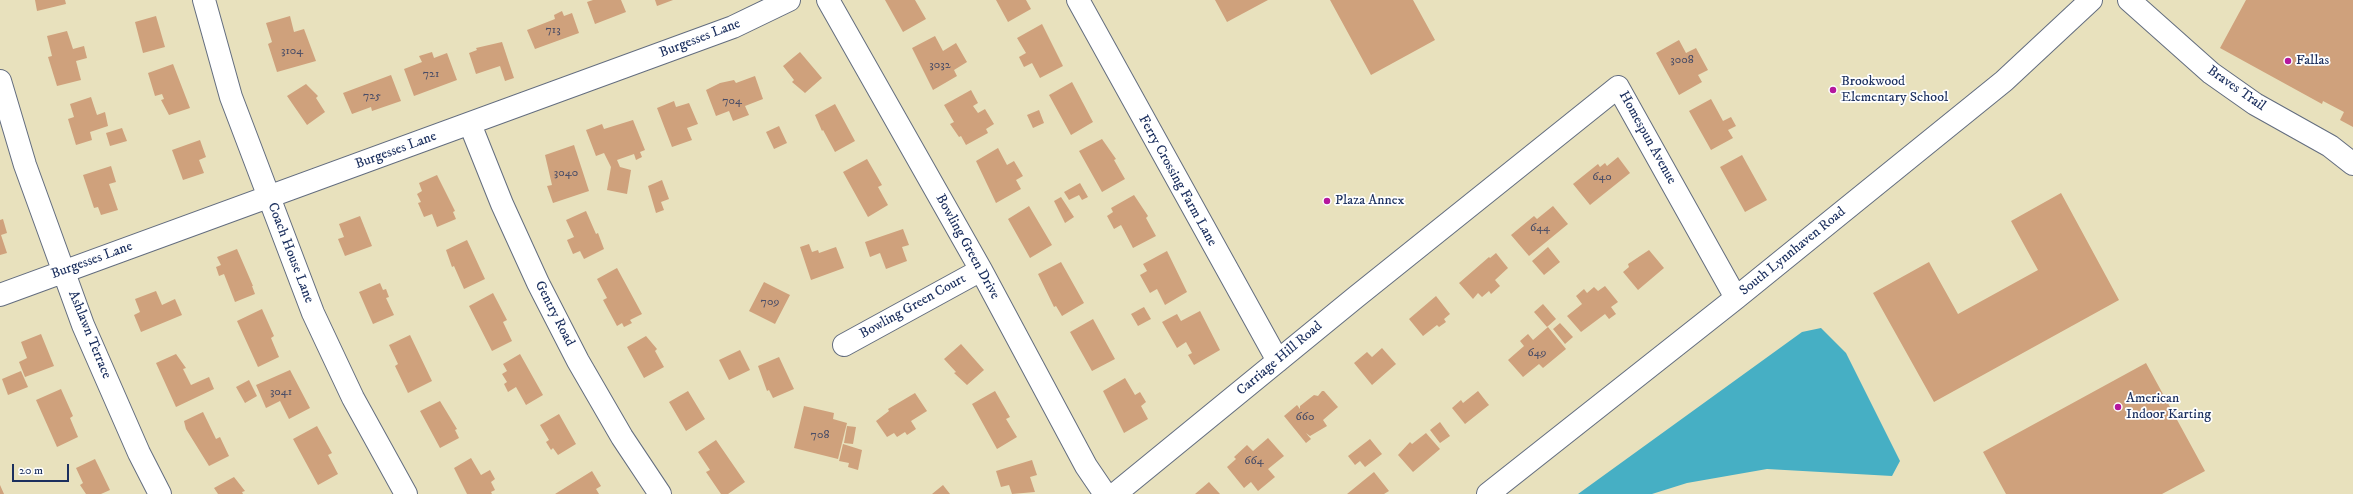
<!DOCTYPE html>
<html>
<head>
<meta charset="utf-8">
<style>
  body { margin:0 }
  #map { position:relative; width:2353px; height:494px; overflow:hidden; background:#e8e1bd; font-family:"IM FELL DW Pica",serif }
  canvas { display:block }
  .scale { position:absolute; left:12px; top:464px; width:57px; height:18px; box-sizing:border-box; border:2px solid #1b2f5e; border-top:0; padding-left:5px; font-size:12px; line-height:14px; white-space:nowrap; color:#1b2f5e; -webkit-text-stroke:3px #fff; paint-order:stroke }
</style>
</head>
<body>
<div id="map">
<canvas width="2353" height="494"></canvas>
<div class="scale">20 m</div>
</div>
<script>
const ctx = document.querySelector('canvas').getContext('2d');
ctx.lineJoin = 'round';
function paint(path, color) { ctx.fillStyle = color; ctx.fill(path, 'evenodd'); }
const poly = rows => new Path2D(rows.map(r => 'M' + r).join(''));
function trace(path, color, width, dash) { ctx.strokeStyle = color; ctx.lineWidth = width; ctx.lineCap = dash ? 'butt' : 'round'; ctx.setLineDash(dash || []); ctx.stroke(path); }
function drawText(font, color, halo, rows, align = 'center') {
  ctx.font = font + ' "IM FELL DW Pica",serif'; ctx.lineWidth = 3.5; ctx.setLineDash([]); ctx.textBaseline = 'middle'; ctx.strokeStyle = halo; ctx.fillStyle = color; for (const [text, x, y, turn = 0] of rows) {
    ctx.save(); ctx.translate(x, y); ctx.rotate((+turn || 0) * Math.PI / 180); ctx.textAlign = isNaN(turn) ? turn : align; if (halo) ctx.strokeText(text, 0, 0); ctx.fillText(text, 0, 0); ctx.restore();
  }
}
paint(poly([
  [1821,328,1846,353,1900,461,1892,476,1767,469,1687,483,1652,494,1578,494,1802,332]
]), '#46afc4');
paint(poly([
  [35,0,65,0,66,4,37,11],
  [593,0,621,0,626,12,595,24,587,2],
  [655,0,673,0,657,6],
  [885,0,915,0,926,19,903,32],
  [996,0,1026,0,1031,9,1008,22],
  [1215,0,1268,0,1227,22],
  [1330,0,1413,0,1435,40,1371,75],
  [2246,0,2353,0,2353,127,2340,120,2344,112,2323,101,2322,104,2220,48],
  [562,11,564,16,572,13,579,33,535,49,527,30,555,19,554,15],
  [156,16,165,47,143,53,135,22],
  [290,16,294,32,304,29,316,61,277,72,268,44,272,42,266,23],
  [1042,24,1063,66,1040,78,1032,63,1024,67,1019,57,1026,53,1017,38],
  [67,31,73,49,84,46,87,58,76,61,81,80,57,86,48,57,52,56,47,36],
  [935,36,943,51,956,43,967,62,954,70,957,76,933,90,912,48],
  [1679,40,1686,53,1696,48,1708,70,1698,75,1702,82,1679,95,1656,53],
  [502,42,514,78,505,81,500,66,476,74,469,53,477,50,476,48],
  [432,52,434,58,447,53,457,80,414,96,404,69,422,62,419,56],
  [800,52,822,78,805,93,792,82,794,80,783,66],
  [173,64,190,108,169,115,161,100,164,99,162,94,155,96,148,73],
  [391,75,401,101,372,111,371,107,352,114,343,93],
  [755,76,763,99,745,106,749,115,733,121,729,111,716,116,706,90,720,83,734,80,736,83],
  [1072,82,1093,122,1071,135,1049,95],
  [306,84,318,96,316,98,325,112,307,125,287,96],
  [971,90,978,103,973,106,978,113,985,109,994,124,986,129,988,133,966,145,961,136,959,137,950,124,954,122,944,105],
  [91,97,97,115,105,112,108,126,90,132,92,140,76,145,68,119,74,117,70,104],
  [1711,99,1723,121,1731,117,1736,126,1728,130,1733,138,1711,150,1689,111],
  [674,101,676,107,689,103,698,124,687,128,692,140,672,147,657,108],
  [835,104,855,141,835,152,823,130,822,131,815,115],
  [1039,110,1044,123,1033,128,1027,115],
  [633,120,645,150,640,152,642,157,636,160,634,154,617,160,620,167,631,170,627,194,607,190,611,167,604,153,596,156,586,130,602,124,604,129],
  [779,126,787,143,774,149,766,132],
  [122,128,127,141,110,146,106,133],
  [1102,139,1116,159,1114,160,1125,179,1102,192,1079,151],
  [200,140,206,157,199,160,204,173,183,180,172,150],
  [574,145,589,191,553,203,547,186,552,185,545,155],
  [998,148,1007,165,1014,161,1023,176,1016,180,1021,189,996,203,976,161],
  [1742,155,1767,200,1745,212,1720,167],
  [1618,157,1630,173,1590,205,1573,184,1598,164,1600,167,1605,163,1607,166],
  [867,159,882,185,878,187,888,205,868,217,843,172],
  [111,166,116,182,109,184,118,210,101,215,98,207,94,208,83,175],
  [437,175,455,211,453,212,456,219,437,227,432,214,424,217,418,203,421,202,417,194,422,191,419,183],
  [662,180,669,199,661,202,664,210,656,213,648,186],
  [1080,183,1088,197,1082,200,1079,195,1069,200,1064,192],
  [2061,193,2119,300,1934,402,1873,293,1929,262,1958,314,2038,270,2011,221],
  [1134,195,1148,216,1146,218,1156,236,1133,248,1121,225,1114,229,1107,216,1113,212,1111,208],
  [1061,197,1074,217,1065,223,1054,201],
  [1029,206,1052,245,1030,258,1008,219],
  [1553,206,1568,224,1529,256,1511,235,1534,216,1537,219],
  [586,211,596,234,598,233,604,249,584,259,580,251,573,254,567,240,574,237,566,220],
  [360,216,372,246,345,256,338,239,344,237,339,224],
  [3,219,7,233,1,235,7,253,0,255,0,220],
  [903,229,909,245,902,247,907,261,886,269,880,253,870,257,865,242],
  [467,240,485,279,464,289,454,266,452,267,446,250],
  [809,244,812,252,818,250,819,253,836,247,844,268,811,280,800,247],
  [1548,247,1560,262,1544,275,1532,261],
  [237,249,253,286,252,286,255,294,235,302,224,274,219,276,216,267,221,265,217,257],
  [1649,250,1664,268,1638,290,1623,272,1629,267,1628,264],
  [1167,251,1187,292,1165,305,1157,289,1150,293,1140,275,1147,271,1143,264],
  [1496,253,1508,268,1495,280,1500,286,1491,294,1489,291,1482,297,1478,293,1473,299,1459,283,1489,257,1490,258],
  [1061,262,1084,303,1062,316,1056,306,1054,307,1038,274],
  [617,268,642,314,630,320,632,323,624,327,622,323,617,326,603,300,607,298,597,279],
  [764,282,790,295,775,324,749,311],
  [380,283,383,290,386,289,389,297,386,298,394,315,373,324,359,292],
  [1605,286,1618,302,1611,307,1616,314,1609,319,1605,314,1581,332,1567,316,1582,304,1576,296,1584,289,1587,293,1594,287,1598,291],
  [156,291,162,305,175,299,182,315,141,332,134,315,140,312,135,299],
  [493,293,507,320,503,322,512,341,492,351,469,306],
  [1436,296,1450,314,1444,319,1446,322,1439,327,1437,325,1423,336,1409,319],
  [1543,304,1556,319,1547,327,1534,312],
  [1144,307,1151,319,1138,326,1131,314],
  [262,309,274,336,271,338,279,357,258,367,237,321],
  [1200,311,1220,350,1194,365,1188,355,1192,353,1186,342,1177,348,1162,322,1177,314,1181,321],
  [1093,319,1115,359,1092,371,1070,332],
  [1560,323,1573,337,1565,344,1553,329],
  [1548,327,1566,349,1543,368,1539,364,1523,377,1508,360,1524,346,1520,341,1528,334,1533,340],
  [41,334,54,366,25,377,19,362,27,358,21,342],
  [410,335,432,381,408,393,395,366,398,364,389,345],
  [646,336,657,349,655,351,664,367,644,378,627,347],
  [961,344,984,370,967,385,954,373,956,372,944,359],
  [1382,348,1396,364,1372,385,1354,363,1367,352,1372,357],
  [740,350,750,370,729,380,719,360],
  [176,354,186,368,183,369,191,385,209,377,214,389,176,407,156,363],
  [520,354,543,395,526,405,516,387,508,392,504,384,507,382,502,374,507,371,503,364],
  [779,357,794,389,773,398,769,390,767,391,758,366],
  [2146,363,2205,471,2162,494,2006,494,1983,452],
  [290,370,310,408,289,419,280,401,266,408,256,385],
  [21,371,28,387,8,395,2,379],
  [1125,378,1135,395,1140,392,1146,402,1141,406,1148,419,1124,433,1103,391],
  [249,380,257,396,245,403,236,387],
  [61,389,73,416,70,418,78,437,57,447,36,400],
  [688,391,705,419,686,431,669,402],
  [995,391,1010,417,1006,419,1017,437,997,449,972,404],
  [1322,391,1324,391,1338,407,1323,420,1327,426,1310,436,1306,433,1311,439,1306,443,1284,416,1297,405,1300,409,1300,406,1314,395,1318,396],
  [1478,391,1489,405,1465,424,1452,408,1461,400,1463,403],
  [915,393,927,411,911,421,916,429,907,435,905,432,897,437,894,433,887,437,876,421,889,411,888,409],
  [440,401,457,429,455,430,459,438,440,448,420,411],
  [804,406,834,413,833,419,847,423,838,459,794,448],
  [203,412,216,439,220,437,229,456,209,466,186,429,184,421],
  [559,414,576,444,558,455,553,448,551,450,546,442,549,440,540,425],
  [1440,422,1450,436,1440,443,1430,430],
  [317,426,332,453,328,455,338,474,318,485,293,439],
  [847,426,856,427,853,444,844,443],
  [1426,433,1440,449,1413,472,1398,455,1410,442,1412,444],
  [1268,438,1284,456,1268,469,1275,477,1258,491,1251,482,1244,488,1227,467,1236,459,1234,457,1247,445,1253,451],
  [1370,439,1382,454,1365,467,1360,461,1355,465,1348,456],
  [716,440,745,482,728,494,721,494,706,472,710,470,698,452],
  [843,444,862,450,858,470,848,467,849,463,839,461],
  [471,458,481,475,490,470,495,479,491,482,495,490,491,492,492,494,467,494,454,468],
  [95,459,110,490,101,494,86,494,80,485,83,483,76,468],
  [1032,460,1037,475,1030,477,1035,492,1012,494,1009,485,1001,487,996,471],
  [592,471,601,486,596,489,599,494,555,494],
  [1374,472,1389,491,1384,494,1347,494],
  [234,477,245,491,242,492,243,494,218,494,214,488],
  [1209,482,1220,494,1195,494],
  [0,485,4,494,0,494],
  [943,485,950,494,932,494]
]), '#cfa17c');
const minor = poly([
  [204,0,231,97,313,313,353,398,406,494],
  [828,0,981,270,1086,466,1105,494],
  [1078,0,1278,361],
  [2129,0,2211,73,2255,104,2330,146,2353,164],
  [0,81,25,165,83,325,139,453,160,494],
  [470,124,502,204,538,283,578,361,622,437,660,494],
  [0,295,733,27,789,0],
  [844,345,981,270],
  [1115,494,1356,297,1618,87,1736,298],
  [1488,494,1736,298,2004,81,2091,0]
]);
trace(minor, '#636d7f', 24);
trace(minor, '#fff', 22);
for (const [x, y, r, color] of [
  [2288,61,4,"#b5179e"],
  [1833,90,4,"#b5179e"],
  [1327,201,4,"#b5179e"],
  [2118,407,4,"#b5179e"]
]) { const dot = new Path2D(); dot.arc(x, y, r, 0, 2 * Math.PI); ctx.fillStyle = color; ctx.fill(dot); trace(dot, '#fff', 1.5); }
drawText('12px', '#484c66', null, [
  ["713",553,31],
  ["3104",292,52],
  ["3008",1682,61],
  ["3032",940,66],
  ["721",431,75],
  ["725",372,97],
  ["704",732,102],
  ["3040",566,174],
  ["640",1602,178],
  ["644",1540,229],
  ["709",770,303],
  ["649",1537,354],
  ["3041",281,393],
  ["660",1305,418],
  ["708",820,436],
  ["664",1254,462]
]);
drawText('14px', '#1b2f5e', '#fff', [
  ["Burgesses Lane",700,39,-21],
  ["Braves Trail",2236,89,35],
  ["Homespun Avenue",1647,138,61],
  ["Burgesses Lane",396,151,-20],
  ["Ferry Crossing Farm Lane",1177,181,61],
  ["Bowling Green Drive",967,247,61],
  ["South Lynnhaven Road",1793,252,-39],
  ["Coach House Lane",290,253,69],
  ["Burgesses Lane",92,261,-20],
  ["Bowling Green Court",913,307,-29],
  ["Gentry Road",554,314,63],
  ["Ashlawn Terrace",89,335,68],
  ["Carriage Hill Road",1280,359,-40]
]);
drawText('14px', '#1b2f5e', '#fff', [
  ["Fallas",2296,61],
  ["Brookwood",1841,82],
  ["Elementary School",1841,98],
  ["Plaza Annex",1335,201],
  ["American",2126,399],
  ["Indoor Karting",2126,415]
], 'left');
</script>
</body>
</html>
